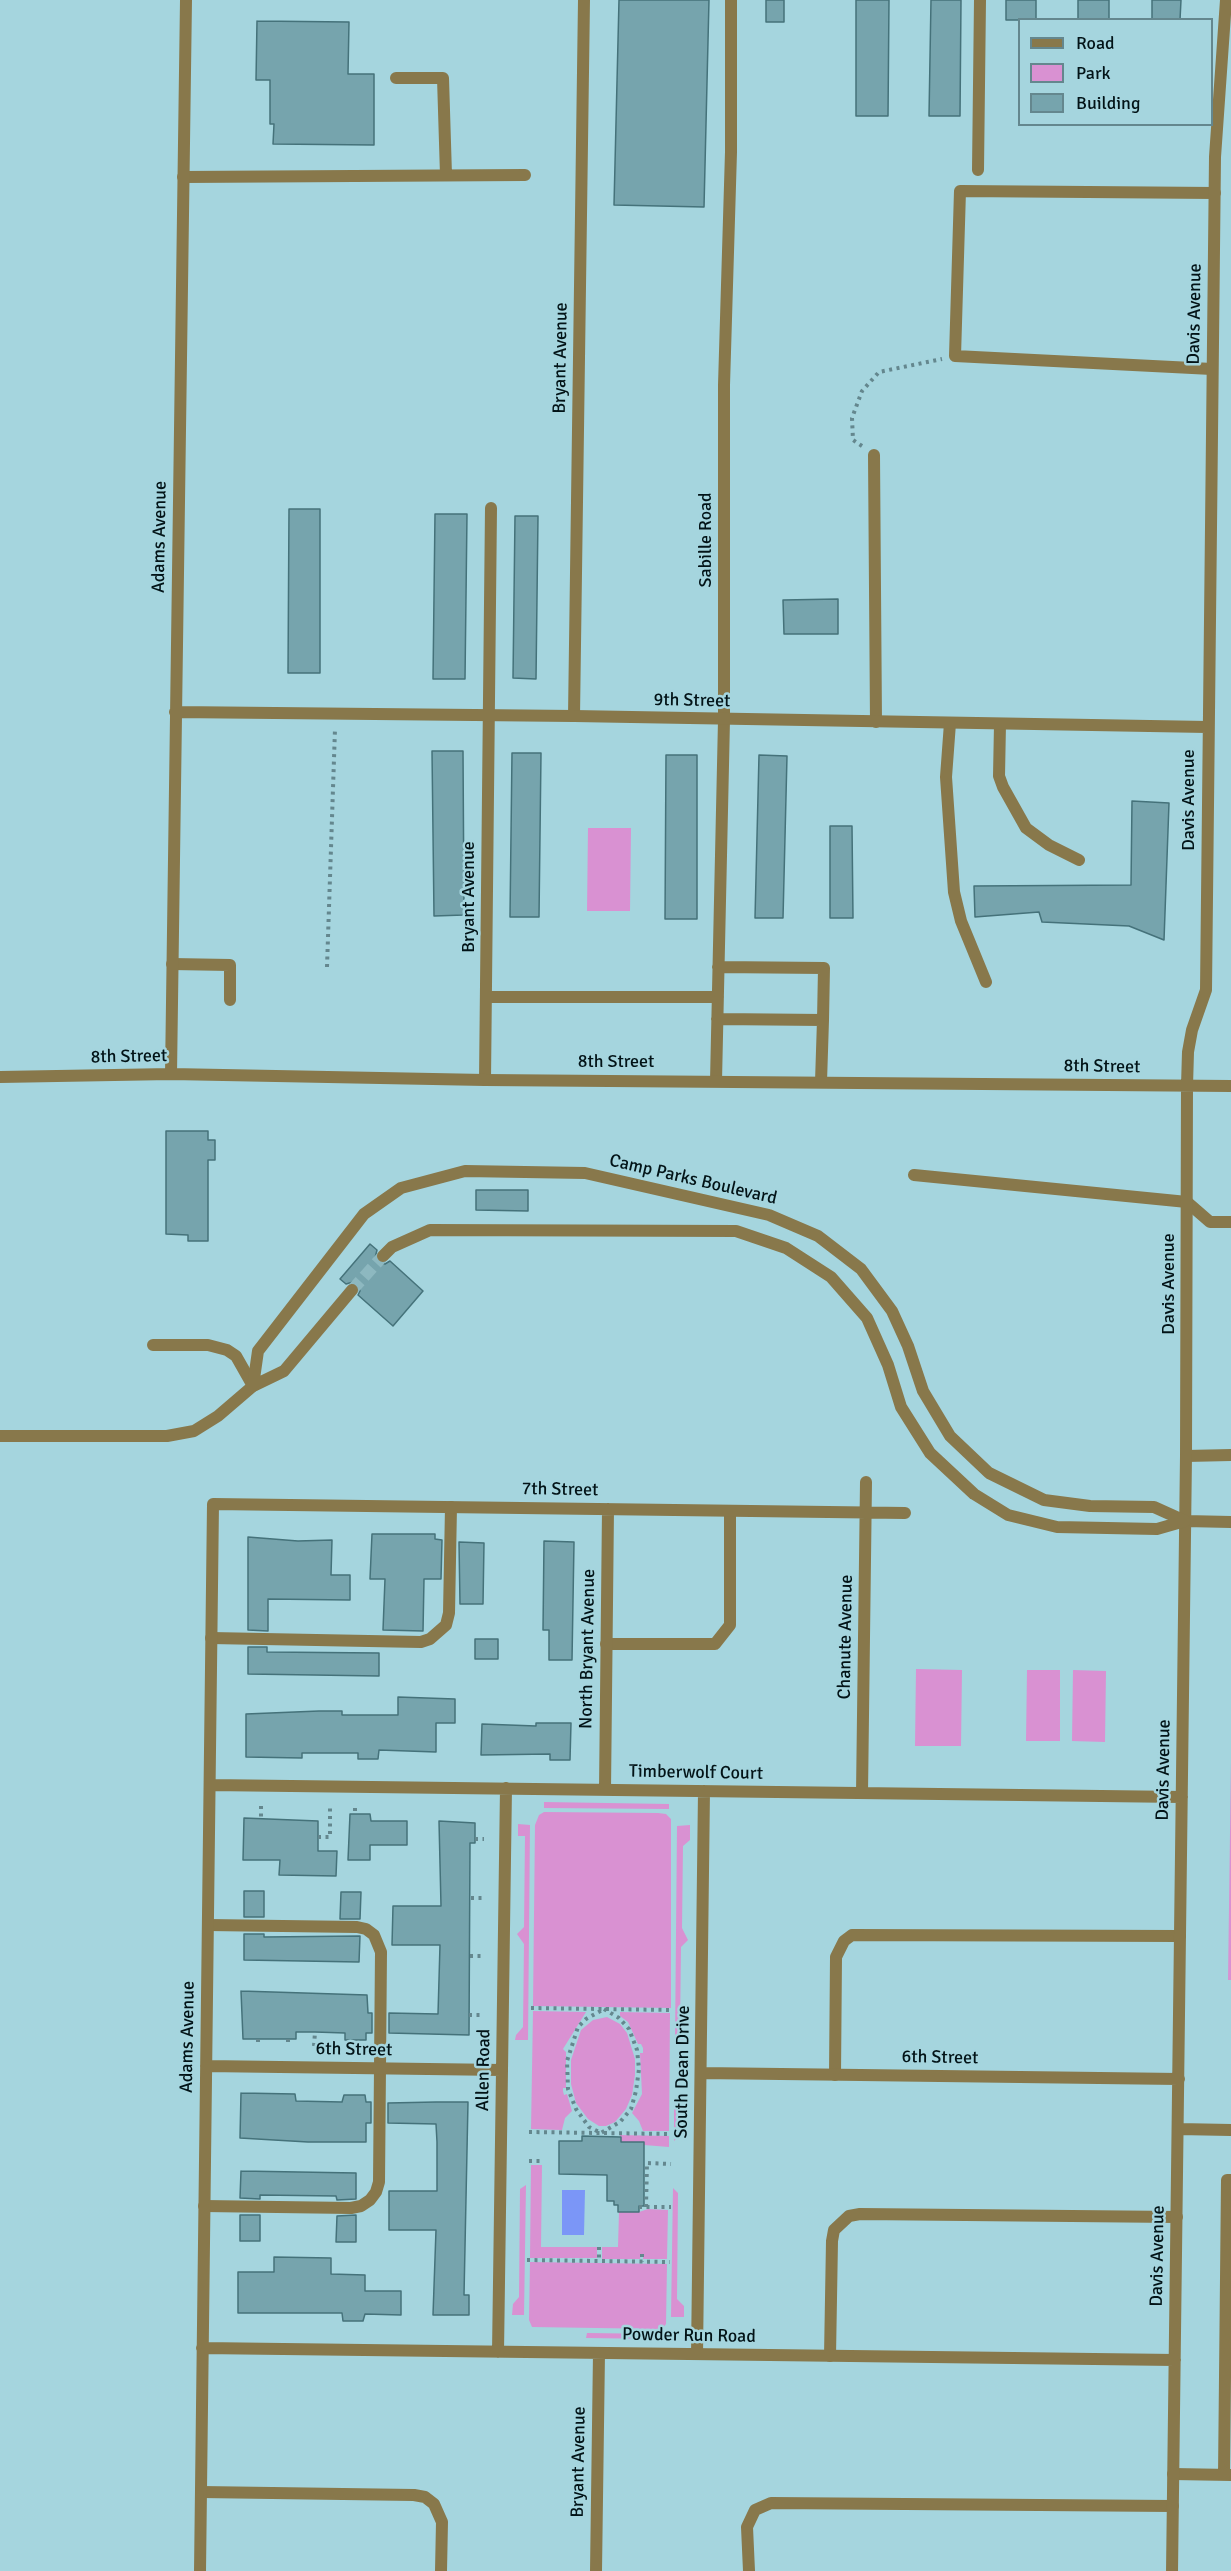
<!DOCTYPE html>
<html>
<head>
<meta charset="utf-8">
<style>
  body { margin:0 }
  #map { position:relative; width:1231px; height:2571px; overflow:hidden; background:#a5d5de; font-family:Signika,sans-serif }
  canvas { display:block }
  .legend { position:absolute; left:1018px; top:18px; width:195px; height:108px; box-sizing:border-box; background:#a5d5de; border:2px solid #64878e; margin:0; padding:8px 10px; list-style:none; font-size:18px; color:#021317 }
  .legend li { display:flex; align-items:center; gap:12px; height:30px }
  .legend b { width:30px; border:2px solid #64878e }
</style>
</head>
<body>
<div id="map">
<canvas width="1231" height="2571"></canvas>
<ul class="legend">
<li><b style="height:8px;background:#88784b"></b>Road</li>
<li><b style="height:16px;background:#d991d2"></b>Park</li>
<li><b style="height:16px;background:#76a4ad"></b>Building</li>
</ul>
</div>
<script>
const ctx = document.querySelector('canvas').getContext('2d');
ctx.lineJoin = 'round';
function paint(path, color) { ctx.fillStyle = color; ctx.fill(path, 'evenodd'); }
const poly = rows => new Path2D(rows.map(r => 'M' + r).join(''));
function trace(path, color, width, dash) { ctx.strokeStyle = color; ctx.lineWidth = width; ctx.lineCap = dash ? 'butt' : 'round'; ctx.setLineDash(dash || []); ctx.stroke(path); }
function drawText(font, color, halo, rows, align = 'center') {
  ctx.font = font + ' Signika,sans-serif'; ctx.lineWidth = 5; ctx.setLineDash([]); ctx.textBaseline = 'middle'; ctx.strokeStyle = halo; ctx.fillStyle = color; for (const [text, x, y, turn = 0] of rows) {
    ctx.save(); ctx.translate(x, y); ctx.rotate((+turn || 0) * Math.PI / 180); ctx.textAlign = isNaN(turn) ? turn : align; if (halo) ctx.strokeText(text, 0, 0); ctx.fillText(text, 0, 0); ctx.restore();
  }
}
paint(poly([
  [588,828,631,828,630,911,587,911],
  [916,1669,962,1670,961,1746,915,1746],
  [1027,1670,1060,1670,1060,1741,1026,1741],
  [1073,1670,1106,1671,1105,1742,1072,1741],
  [1231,1759,1231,1980,1228,1980],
  [544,1802,669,1804,669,1809,544,1808],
  [544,1812,658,1813,666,1814,671,1819,671,2008,533,2006,535,1825,539,1815],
  [518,1824,530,1825,528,2040,515,2040,516,2035,523,2027,524,1944,517,1934,524,1927,525,1836,518,1836],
  [690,1825,690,1840,683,1846,682,1928,688,1940,681,1947,680,2029,687,2033,687,2044,675,2043,677,1826],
  [533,2011,586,2012,563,2049,566,2052,566,2088,563,2088,563,2091,564,2095,567,2094,572,2111,565,2118,562,2130,531,2129],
  [620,2012,670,2013,669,2131,643,2131,639,2121,632,2113,642,2094,640,2053,643,2053,643,2048,641,2044,638,2044,628,2022,620,2016],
  [607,2017,620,2024,627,2033,635,2059,635,2075,632,2095,626,2109,615,2122,606,2126,599,2126,588,2119,576,2103,571,2084,571,2060,581,2030,593,2020],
  [674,2099,685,2099,686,2107,679,2112,679,2136,674,2141],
  [620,2135,669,2136,669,2147,644,2145,644,2142,621,2142],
  [531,2165,542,2165,541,2247,597,2247,597,2258,530,2258],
  [526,2185,524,2315,512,2315,513,2304,519,2297,520,2189],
  [673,2188,678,2193,677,2299,684,2306,684,2317,671,2317],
  [648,2209,668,2210,667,2259,643,2259,643,2255,641,2254,640,2259,602,2259,602,2247,618,2247,619,2212,639,2212],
  [530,2262,667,2264,666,2324,662,2329,532,2327,529,2320],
  [587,2333,661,2334,661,2339,586,2338]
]), '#d991d2');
paint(poly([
  [562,2190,585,2190,584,2235,562,2235]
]), '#7b96f7');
const building = poly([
  [619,0,709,0,704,207,614,205,619,0],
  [766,0,784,0,784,22,766,22,766,0],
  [856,0,889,0,888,116,856,116,856,0],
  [931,0,961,0,960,116,929,116,931,0],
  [1006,0,1036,0,1036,20,1006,20,1006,0],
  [1078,0,1109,0,1109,20,1078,20,1078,0],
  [1152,0,1181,0,1180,20,1152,20,1152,0],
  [257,21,349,22,348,74,374,74,374,145,273,144,274,124,270,124,270,80,256,80,257,21],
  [289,509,320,509,320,673,288,673,289,509],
  [435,514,467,514,465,679,433,679,435,514],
  [515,516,538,516,536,679,513,678,515,516],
  [838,599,838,634,784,634,783,600,838,599],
  [432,751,463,751,464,915,434,916,432,751],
  [512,753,541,753,539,917,510,917,512,753],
  [666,755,697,755,697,919,665,919,666,755],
  [759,755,787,756,783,918,755,918,759,755],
  [1132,801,1169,803,1164,940,1129,926,1042,922,1039,912,975,917,974,886,1131,885,1132,801],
  [830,826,852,826,853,918,830,918,830,826],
  [166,1131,208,1131,208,1140,215,1140,215,1160,208,1160,208,1241,188,1241,188,1235,166,1234,166,1131],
  [476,1190,528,1190,528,1211,476,1210,476,1190],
  [370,1244,377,1250,375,1258,378,1262,385,1264,390,1261,423,1291,393,1326,358,1295,360,1291,358,1284,353,1282,346,1284,340,1279,370,1244],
  [372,1534,435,1534,435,1539,442,1540,441,1579,424,1579,423,1631,383,1630,385,1579,370,1579,372,1534],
  [248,1537,298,1541,332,1540,331,1575,350,1575,350,1600,268,1599,268,1631,248,1630,248,1537],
  [544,1541,574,1542,572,1660,549,1660,549,1630,543,1630,544,1541],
  [459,1542,484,1543,483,1604,460,1604,459,1542],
  [475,1639,498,1639,498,1659,475,1659,475,1639],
  [248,1647,267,1647,267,1652,379,1653,379,1676,248,1674,248,1647],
  [398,1697,455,1699,455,1723,436,1723,436,1752,379,1750,378,1759,358,1759,358,1753,302,1753,302,1758,246,1757,246,1714,319,1711,342,1711,342,1715,398,1715,398,1697],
  [536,1723,571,1723,570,1760,550,1760,550,1754,481,1755,482,1724,536,1726,536,1723],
  [350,1814,370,1814,371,1821,407,1821,407,1845,370,1845,370,1860,348,1860,350,1814],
  [244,1818,318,1821,318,1851,337,1851,336,1876,279,1875,280,1860,243,1860,244,1818],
  [439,1821,475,1823,475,1843,470,1843,469,2035,389,2033,389,2013,438,2014,440,1945,392,1945,393,1906,441,1906,439,1821],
  [244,1891,264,1891,264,1917,244,1917,244,1891],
  [341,1892,361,1892,360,1919,340,1919,341,1892],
  [244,1934,264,1934,264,1937,360,1936,359,1962,244,1960,244,1934],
  [241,1991,367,1995,368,2013,372,2013,372,2033,366,2033,366,2040,345,2040,345,2033,315,2032,296,2032,296,2039,243,2039,241,1991],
  [241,2093,295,2094,296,2101,342,2102,344,2095,365,2095,366,2102,371,2102,371,2123,366,2123,366,2142,308,2142,240,2138,241,2093],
  [436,2102,468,2102,464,2295,469,2295,469,2315,433,2315,436,2230,389,2230,389,2191,437,2191,437,2142,436,2124,388,2123,388,2103,436,2102],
  [582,2136,621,2137,621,2142,644,2142,644,2206,639,2206,639,2212,618,2212,618,2205,614,2205,614,2201,607,2201,607,2175,559,2174,559,2141,582,2141,582,2136],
  [241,2171,356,2173,356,2199,337,2200,336,2196,260,2195,260,2199,240,2198,241,2171],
  [240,2215,260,2215,260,2241,240,2241,240,2215],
  [356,2215,356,2242,336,2242,337,2216,356,2215],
  [274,2257,331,2258,331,2274,365,2275,365,2291,401,2291,401,2315,365,2314,363,2321,343,2321,342,2313,238,2313,238,2272,274,2272,274,2257]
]);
paint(building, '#76a4ad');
trace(building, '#45727a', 1.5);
trace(poly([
  [352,1290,383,1256]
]), '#8db8c0', 12, [12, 6]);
trace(poly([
  [862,446,853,440,852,418,862,391,879,372,942,359],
  [327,967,335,729],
  [261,1806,261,1821],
  [355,1808,355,1814],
  [318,1837,330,1837,330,1807],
  [475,1839,484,1839],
  [471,1898,483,1898],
  [470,1956,483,1956],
  [531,2008,673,2010],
  [604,2009,619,2018,629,2029,637,2050,639,2069,636,2091,631,2109,620,2122,601,2133,589,2127,576,2109,568,2089,567,2061,578,2027,586,2019,604,2009],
  [469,2015,482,2015],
  [258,2039,258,2045],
  [288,2039,288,2046],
  [349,2040,349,2047],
  [314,2046,315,2032],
  [529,2132,671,2134],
  [529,2161,542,2161],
  [639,2207,671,2207],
  [646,2207,647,2163,671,2164],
  [599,2247,599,2261],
  [642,2254,642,2262],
  [527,2260,670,2262]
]), '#64878e', 4, [3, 4.5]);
trace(poly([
  [396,78,443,78,446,175],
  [183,177,525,175],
  [1212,369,955,356,960,191,1215,193],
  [874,455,876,722],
  [574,716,584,0],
  [950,723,946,777,954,892,961,921,986,982],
  [1000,724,999,776,1003,787,1026,828,1049,845,1079,860],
  [172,964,230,965,230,1000],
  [486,997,718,997],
  [717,1019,823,1020,824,968,718,967],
  [485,1080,491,508],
  [716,1081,724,720,724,385,731,152,731,0],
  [821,1082,823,1020],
  [914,1175,1187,1202,1210,1222,1231,1222],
  [153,1345,208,1345,227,1350,236,1356,253,1386],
  [1186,1456,1231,1455],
  [211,1638,421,1642,430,1639,446,1625,449,1613,451,1507],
  [606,1644,715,1644,730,1625,730,1511],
  [835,2075,836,1957,844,1941,852,1935,1180,1936],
  [204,2206,351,2208,361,2206,370,2200,376,2192,379,2182,381,1952,374,1935,366,1929,357,1927,208,1925],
  [830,2356,832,2241,834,2230,849,2216,860,2214,1177,2217],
  [1173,2474,1231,2475],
  [1224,2475,1227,2180,1231,2180],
  [201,2492,414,2495,425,2497,434,2504,442,2522,441,2571],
  [749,2571,747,2527,755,2510,771,2503,1173,2506]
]), '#88784b', 12);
trace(poly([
  [978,170,980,0],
  [175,712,574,716,1207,727],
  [171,1074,186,0],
  [0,1077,171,1074,485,1080,1231,1086],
  [1185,1521,1231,1522],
  [210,1785,1182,1797],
  [605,1790,608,1509],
  [862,1793,866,1482],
  [206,2066,502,2070],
  [701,2073,1179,2079],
  [1178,2129,1231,2130],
  [202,2348,1175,2360],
  [498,2352,506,1788],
  [697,2354,704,1791],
  [200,2571,213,1504,905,1513],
  [596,2571,599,2353],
  [1172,2571,1186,1456,1187,1086,1188,1052,1192,1030,1206,990,1215,157,1226,0]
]), '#88784b', 12);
trace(poly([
  [383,1256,392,1247,430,1230,736,1231,786,1248,831,1277,867,1318,888,1365,901,1407,930,1453,974,1494,1008,1515,1057,1527,1157,1529,1185,1521],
  [253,1386,258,1351,364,1214,401,1188,465,1171,585,1173,769,1215,818,1236,861,1269,892,1311,908,1346,923,1391,950,1436,989,1473,1044,1500,1090,1506,1154,1507,1185,1521],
  [0,1436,167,1436,194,1431,218,1416,253,1386,284,1371,352,1290]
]), '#88784b', 12);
drawText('18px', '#021317', '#a5d5de', [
  ["Davis Avenue",1195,314,-89],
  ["Bryant Avenue",561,358,-89],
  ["Adams Avenue",160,537,-89],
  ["Sabille Road",706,540,-90],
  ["9th Street",692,701,1],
  ["Davis Avenue",1189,800,-90],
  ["Bryant Avenue",469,897,-90],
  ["8th Street",129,1057,-1],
  ["8th Street",616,1062],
  ["8th Street",1102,1067,1],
  ["Camp Parks Boulevard",693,1180,13],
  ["Davis Avenue",1169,1284,-90],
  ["7th Street",560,1490,1],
  ["Chanute Avenue",846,1637,-89],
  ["North Bryant Avenue",588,1649,-89],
  ["Davis Avenue",1164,1770,-89],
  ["Timberwolf Court",696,1773,1],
  ["Adams Avenue",188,2037,-89],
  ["6th Street",354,2050,1],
  ["6th Street",940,2058,1],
  ["Allen Road",484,2070,-89],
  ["South Dean Drive",683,2072,-89],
  ["Davis Avenue",1158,2256,-89],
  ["Powder Run Road",689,2336,1],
  ["Bryant Avenue",579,2462,-89]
]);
</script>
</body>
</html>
